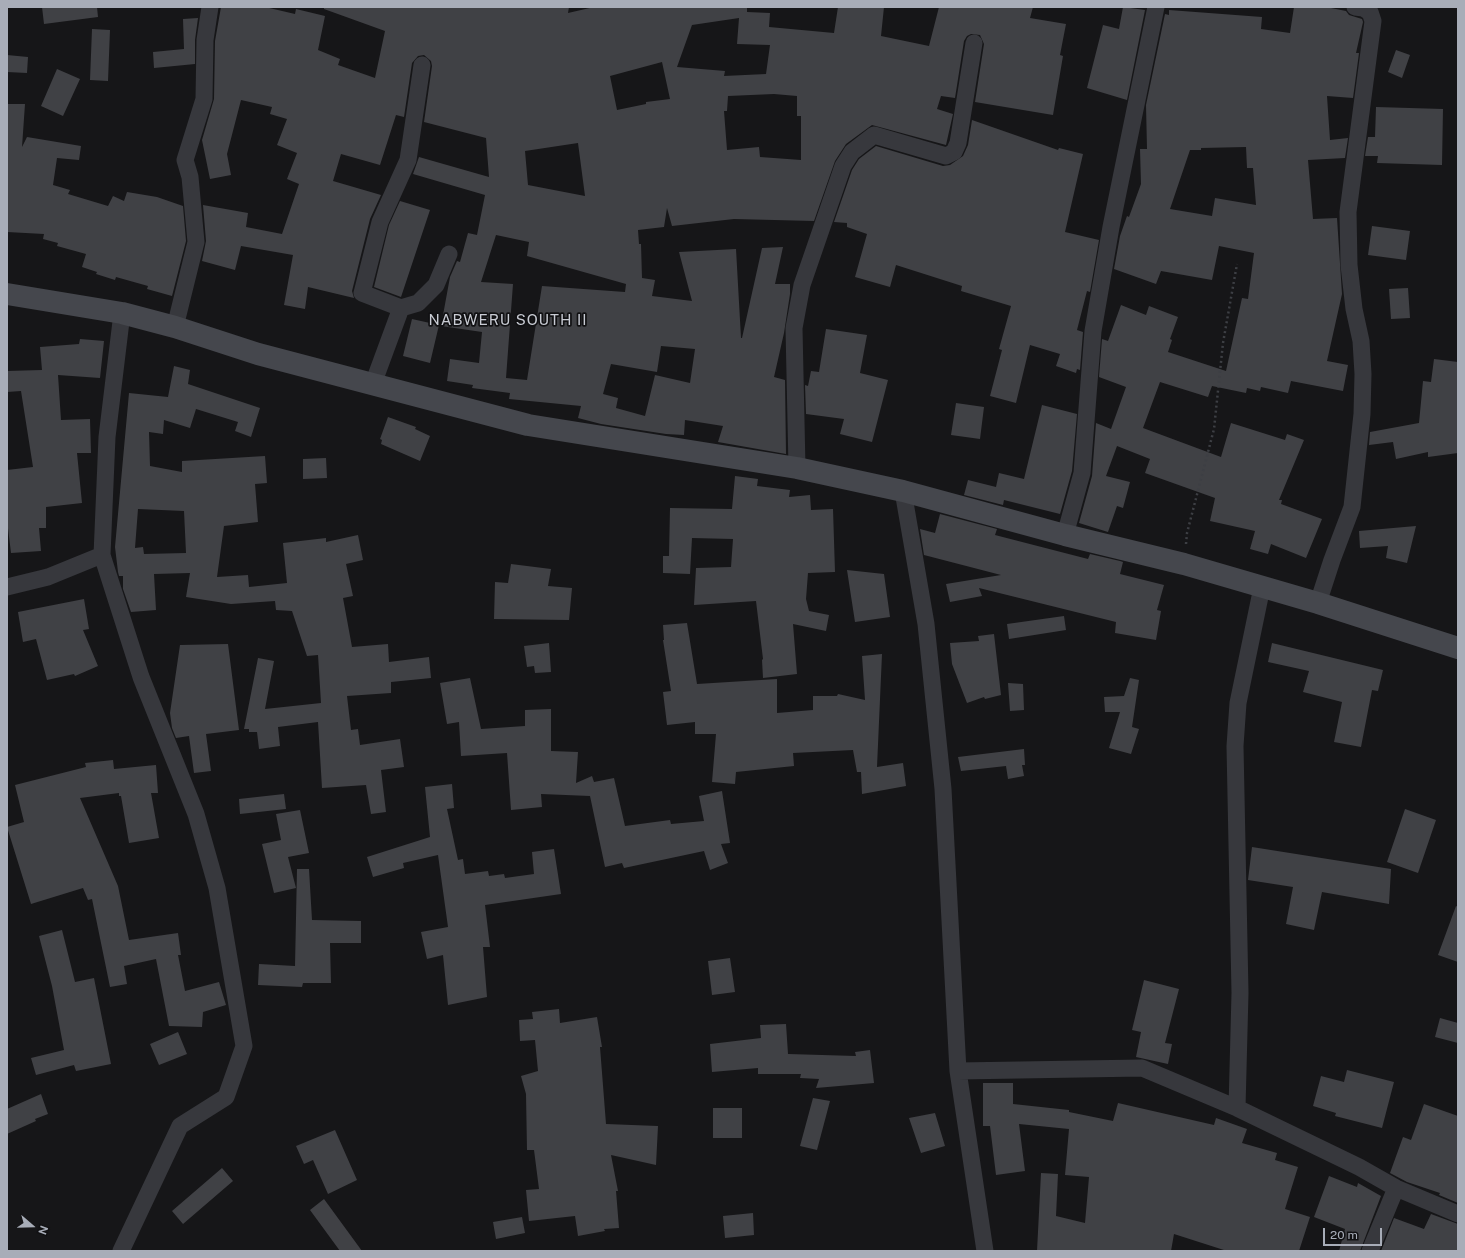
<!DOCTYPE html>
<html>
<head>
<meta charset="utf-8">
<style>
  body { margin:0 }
  #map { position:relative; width:1465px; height:1258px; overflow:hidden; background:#161618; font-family:"Public Sans",sans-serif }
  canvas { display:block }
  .frame { position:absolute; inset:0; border:8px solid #a8adb8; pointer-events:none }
  .north { position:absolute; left:12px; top:1206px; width:40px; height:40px; -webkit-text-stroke:3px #111113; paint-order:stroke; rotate:110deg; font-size:11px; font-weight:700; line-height:16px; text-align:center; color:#a8adb8 }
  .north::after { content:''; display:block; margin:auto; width:14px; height:18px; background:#a8adb8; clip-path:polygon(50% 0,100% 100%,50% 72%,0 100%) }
  .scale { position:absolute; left:1323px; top:1228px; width:59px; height:18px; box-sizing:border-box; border:2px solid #a8adb8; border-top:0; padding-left:5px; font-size:12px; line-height:14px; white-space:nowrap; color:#a8adb8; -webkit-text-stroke:3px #111113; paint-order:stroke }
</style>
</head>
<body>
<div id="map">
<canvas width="1465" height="1258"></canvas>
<div class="frame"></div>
<div class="north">N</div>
<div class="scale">20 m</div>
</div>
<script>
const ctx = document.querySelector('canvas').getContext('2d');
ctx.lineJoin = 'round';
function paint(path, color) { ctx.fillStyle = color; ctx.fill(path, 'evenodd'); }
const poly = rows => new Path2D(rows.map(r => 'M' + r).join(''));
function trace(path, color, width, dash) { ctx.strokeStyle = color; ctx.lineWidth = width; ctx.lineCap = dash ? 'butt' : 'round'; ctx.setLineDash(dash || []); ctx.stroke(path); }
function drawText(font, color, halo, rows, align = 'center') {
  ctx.font = font + ' "Public Sans",sans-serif'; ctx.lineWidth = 3.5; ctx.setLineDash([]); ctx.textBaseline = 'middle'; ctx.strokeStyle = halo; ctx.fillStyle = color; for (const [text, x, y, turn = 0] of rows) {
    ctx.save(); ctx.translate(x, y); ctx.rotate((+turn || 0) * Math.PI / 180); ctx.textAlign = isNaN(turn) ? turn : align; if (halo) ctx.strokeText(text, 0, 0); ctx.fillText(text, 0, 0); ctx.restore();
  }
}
paint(poly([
  [42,7,97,7,98,17,44,24],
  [221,7,265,7,295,14,296,9,325,16,318,50,340,59,338,65,375,78,385,31,324,9,324,7,569,7,568,13,594,7,747,7,747,12,770,13,769,27,834,33,838,7,884,7,881,36,929,46,939,7,1033,7,1030,18,1066,24,1060,55,1063,56,1053,115,975,102,984,44,980,35,971,34,967,36,964,41,955,98,941,96,937,109,953,114,946,145,872,125,846,144,835,161,814,221,734,219,672,226,667,208,664,227,638,230,639,244,641,244,642,278,655,280,652,296,692,301,679,252,736,249,741,338,742,338,762,248,783,247,775,284,790,284,790,294,784,333,774,377,785,380,786,454,718,442,723,426,685,420,684,435,666,434,601,424,578,418,581,406,509,399,510,393,472,388,473,385,447,381,450,359,479,363,482,332,441,326,450,277,457,261,460,262,468,233,477,235,485,195,413,174,419,157,489,177,486,138,424,122,432,66,431,61,424,55,418,56,412,63,404,117,396,115,380,165,341,154,333,181,381,195,370,219,352,291,354,298,308,287,305,309,284,305,293,255,241,246,235,270,202,261,206,241,203,205,248,213,246,227,282,234,299,184,287,179,297,153,277,145,287,119,270,114,272,107,241,100,227,154,231,175,210,179,202,140,214,99,215,41],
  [739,18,737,44,770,45,766,74,724,76,725,71,677,67,692,25],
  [662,62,670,99,646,102,646,104,617,110,610,76],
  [774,94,797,96,797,116,801,116,801,160,760,157,759,147,727,150,724,111,727,111,728,96],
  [578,143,585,196,528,185,525,151],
  [496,235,529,242,527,256,626,284,625,292,542,286,527,380,506,378,513,284,481,282],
  [661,346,695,349,690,383,655,375,645,416,616,408,618,398,603,394,611,364,657,372],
  [1123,7,1145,10,1127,100,1087,88,1103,25,1119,29],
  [1294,7,1326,7,1346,11,1349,15,1362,19,1363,22,1356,53,1359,53,1353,98,1327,96,1330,140,1348,138,1345,158,1308,160,1313,219,1337,218,1342,294,1327,361,1348,365,1343,391,1291,381,1288,393,1261,387,1260,391,1247,388,1246,393,1212,386,1208,397,1160,382,1143,428,1221,457,1231,423,1285,440,1287,434,1304,440,1279,500,1282,500,1281,504,1322,519,1306,558,1271,544,1268,554,1250,549,1255,531,1210,521,1215,498,1145,473,1150,459,1117,446,1106,476,1130,482,1123,508,1117,506,1108,532,1079,523,1092,476,1096,423,1111,429,1126,387,1099,377,1102,339,1108,341,1121,305,1146,315,1149,306,1178,317,1170,339,1172,340,1168,352,1226,371,1242,298,1248,299,1254,253,1219,246,1212,280,1161,271,1156,284,1114,269,1120,236,1127,216,1129,217,1141,184,1140,149,1147,149,1146,105,1165,14,1169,15,1169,10,1262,17,1261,29,1290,33],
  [1246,147,1247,168,1253,168,1256,205,1215,198,1212,216,1170,209,1190,150,1201,150,1201,148],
  [198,18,195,40,195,64,154,68,153,52,184,49,183,19],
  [92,29,110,30,108,81,90,80],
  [1396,50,1410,55,1402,78,1388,72],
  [7,55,28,57,27,73,7,72],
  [57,69,80,79,63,116,41,106],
  [7,104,25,104,22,147,27,137,81,146,79,160,57,158,53,185,70,190,68,194,108,206,113,196,124,201,127,192,157,197,183,206,186,241,172,296,147,289,148,286,116,277,115,280,96,274,97,272,82,267,86,254,57,246,58,243,43,239,44,234,7,232],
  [1376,107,1443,109,1442,165,1377,163,1378,156,1365,156,1368,137,1375,137],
  [972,120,1058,150,1059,148,1083,154,1065,232,1099,240,1090,292,1087,291,1077,330,1083,332,1080,370,1077,369,1076,373,1056,366,1060,354,1030,345,1016,403,990,396,1002,350,999,349,1011,306,961,291,962,286,896,265,890,287,855,277,867,234,847,227,847,223,834,222,852,170,859,159,876,146,943,166,950,165,963,156,968,145],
  [400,201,430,210,401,297,374,287,389,225],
  [1372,226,1410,231,1406,260,1368,255],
  [1408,288,1410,318,1391,319,1389,289],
  [412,319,439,325,430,363,403,356],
  [826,329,867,335,860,373,888,380,872,442,840,434,844,419,806,414,805,385,808,386,811,371,819,372],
  [80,339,104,341,100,378,58,375,61,420,90,419,91,453,77,453,82,503,46,507,46,528,39,528,41,551,11,553,7,520,7,470,33,467,21,391,7,392,7,371,42,370,40,347,79,344],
  [1434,359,1458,362,1458,453,1428,457,1428,452,1396,459,1393,442,1369,445,1370,432,1419,423,1423,381,1431,382],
  [174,366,190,370,188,384,260,408,251,437,235,431,238,422,196,409,190,428,164,420,163,434,149,432,150,466,182,472,182,461,265,456,267,483,255,484,258,522,224,526,217,577,248,575,249,587,287,583,283,543,326,538,326,542,358,535,363,560,346,564,353,596,343,598,352,647,388,644,389,662,429,657,431,678,391,682,391,693,347,696,351,730,358,729,360,745,400,739,404,767,381,770,386,812,371,814,366,785,322,788,318,722,278,727,280,746,259,749,257,732,249,732,249,729,244,729,258,658,274,661,265,709,321,703,318,655,307,656,292,611,276,610,275,601,231,604,186,597,190,573,154,574,156,610,131,612,123,589,123,576,119,576,118,572,115,547,129,393,168,397],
  [138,509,184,511,186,553,144,554,143,547,135,548],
  [956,403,984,407,980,439,951,435],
  [1042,405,1077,414,1072,471,1060,514,1004,500,1003,505,964,495,968,480,996,487,999,473,1024,479],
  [388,417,416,427,415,429,430,436,420,461,381,444,382,440,380,439],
  [326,458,327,478,303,479,303,459],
  [735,476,758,479,757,486,790,490,789,497,810,495,811,510,833,509,835,572,808,573,806,599,809,611,829,615,826,631,793,624,797,674,763,678,762,660,763,659,756,601,694,605,696,568,731,567,733,539,692,538,690,574,663,573,663,556,669,556,670,508,732,509],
  [940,514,997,529,995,535,1088,559,1090,554,1120,561,1123,562,1120,574,1164,585,1157,610,1161,611,1156,640,1115,633,1116,622,979,588,982,596,950,602,946,584,1001,575,924,555,920,529,935,533],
  [1416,526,1407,563,1386,558,1388,546,1360,548,1359,531],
  [511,564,551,569,548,586,572,588,569,620,494,619,495,582,508,583],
  [847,570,884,574,890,617,855,622],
  [84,599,89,629,83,630,98,666,75,676,74,674,47,680,36,639,23,642,18,612],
  [1064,616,1066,630,1009,639,1007,624],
  [687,623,697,684,777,679,777,713,813,710,813,696,837,696,838,694,865,700,862,656,882,654,877,767,903,763,906,786,862,794,861,772,857,772,853,750,793,753,794,766,736,772,735,784,712,782,716,734,695,734,695,722,667,725,663,692,671,691,663,640,664,640,663,625],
  [994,634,1001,695,985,699,984,697,967,703,952,664,950,643,979,641,978,636],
  [549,643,551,672,535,673,534,666,527,667,524,646],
  [1272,643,1383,670,1378,691,1372,690,1361,747,1334,742,1342,702,1303,692,1309,671,1268,662],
  [228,644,239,730,206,734,211,771,194,773,189,736,176,738,172,728,170,713,180,645],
  [470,678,481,729,525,726,525,710,551,709,551,751,578,752,576,783,592,776,594,782,614,778,625,826,670,820,671,824,704,821,699,796,722,791,730,843,721,844,728,863,710,870,704,851,624,868,622,863,605,867,590,796,541,794,542,807,511,810,507,753,461,756,459,722,447,724,440,683],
  [1130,678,1139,680,1132,727,1139,729,1131,754,1109,748,1120,712,1105,712,1104,697,1124,696],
  [1008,683,1023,684,1024,710,1010,711],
  [1024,749,1025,765,1022,765,1024,776,1008,779,1006,766,961,771,958,757],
  [113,760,114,769,156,765,158,793,151,793,159,838,129,843,121,796,119,796,119,793,80,798,118,886,129,940,178,933,181,955,178,955,185,991,219,982,226,1005,203,1012,202,1027,169,1026,156,959,124,966,127,984,110,987,92,899,88,900,83,888,31,904,7,827,24,822,15,785,86,767,85,763],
  [452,784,454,808,447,809,458,860,463,859,465,874,488,871,489,876,504,874,505,878,534,874,532,852,554,849,561,894,485,905,490,947,483,947,487,997,448,1005,443,955,427,959,421,932,448,927,438,855,403,863,404,868,373,877,367,857,430,837,425,787],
  [284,794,286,809,240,814,239,799],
  [1405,809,1436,820,1418,873,1387,862],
  [300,810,309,853,288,857,296,888,274,893,262,844,281,840,276,814],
  [1252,847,1391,869,1389,904,1322,892,1314,930,1286,924,1293,887,1248,880],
  [297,869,309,869,312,920,361,921,361,943,330,943,331,983,303,983,302,987,258,985,259,964,295,966],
  [1456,906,1458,907,1458,962,1438,955],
  [62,930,75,982,94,978,111,1064,76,1071,74,1065,36,1075,31,1058,64,1050,52,986,39,936],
  [730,958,735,992,712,995,708,961],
  [1144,980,1179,989,1165,1043,1172,1044,1168,1064,1136,1057,1141,1032,1132,1030],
  [559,1009,560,1023,597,1017,602,1047,600,1047,606,1124,658,1126,656,1165,611,1155,618,1191,616,1191,619,1228,604,1229,605,1231,578,1236,575,1216,529,1221,526,1190,539,1189,534,1150,527,1150,526,1094,521,1076,538,1071,535,1040,520,1041,519,1020,533,1019,532,1012],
  [1440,1018,1458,1023,1458,1043,1435,1037],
  [786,1024,788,1054,856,1056,855,1052,870,1050,874,1083,816,1088,819,1079,800,1078,801,1074,758,1074,758,1068,712,1072,710,1044,761,1038,760,1025],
  [178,1032,187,1054,159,1065,150,1044],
  [1347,1070,1394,1082,1382,1128,1335,1116,1336,1113,1313,1106,1321,1076,1344,1082],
  [983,1083,1013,1083,1013,1104,1069,1110,1069,1112,1113,1121,1118,1103,1214,1125,1216,1118,1247,1129,1242,1143,1277,1153,1275,1160,1298,1167,1285,1209,1310,1217,1299,1251,1227,1251,1174,1234,1171,1251,1037,1251,1041,1173,1058,1174,1056,1216,1085,1223,1089,1177,1065,1175,1069,1129,1019,1124,1025,1171,996,1175,990,1126,983,1126],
  [41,1094,48,1114,35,1119,36,1121,7,1134,7,1109],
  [813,1098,830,1101,817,1150,800,1146],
  [1424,1104,1458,1116,1458,1203,1439,1195,1440,1193,1407,1182,1390,1173,1403,1137,1411,1140],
  [713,1108,742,1108,742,1138,713,1138],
  [935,1113,945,1146,921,1153,909,1118],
  [335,1130,357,1180,328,1194,313,1160,304,1164,296,1146],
  [222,1168,233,1181,183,1224,172,1211],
  [1329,1176,1357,1187,1358,1183,1381,1196,1360,1251,1339,1251,1345,1229,1314,1217],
  [324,1199,362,1251,340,1251,310,1210],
  [753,1213,754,1235,725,1238,723,1216],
  [1431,1214,1458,1224,1458,1251,1381,1251,1394,1218,1424,1229],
  [522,1217,525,1233,496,1239,493,1222]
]), '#404145');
trace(poly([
  [1186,544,1187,533,1214,429,1223,343,1237,264]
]), '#3d3f44', 2.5, [2, 3]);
trace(poly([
  [401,308,418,303,436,285,449,254],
  [175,327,196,242,190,177,185,160,204,99,205,40,210,7],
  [373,384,401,308,362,293,380,222,408,160,422,65],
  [797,468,794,328,802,285,843,166,852,152,874,135,946,156,954,152,958,143,974,43],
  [903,491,926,624,943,789,958,1071,985,1251],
  [1065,535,1082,473,1093,331,1111,227,1156,7],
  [7,587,48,577,102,555],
  [1318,603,1332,560,1352,507,1362,414,1363,374,1361,341,1354,309,1349,265,1348,212,1373,21,1370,12,1363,8,1355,7],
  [958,1071,1142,1068,1237,1108,1359,1167,1396,1188,1458,1214],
  [1237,1108,1240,993,1235,746,1238,703,1262,587],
  [121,1251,180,1126,226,1097,244,1046,217,888,196,814,141,677,102,555,107,437,122,313],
  [1370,1251,1396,1188]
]), '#37383d', 17);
trace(poly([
  [7,294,122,313,175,327,258,354,528,425,797,468,903,491,1065,535,1184,564,1318,603,1458,648]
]), '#45474d', 22);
ctx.letterSpacing = '1px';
drawText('15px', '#c9ccd4', '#111113', [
  ["NABWERU SOUTH II",508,320]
]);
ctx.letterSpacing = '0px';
</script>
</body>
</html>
